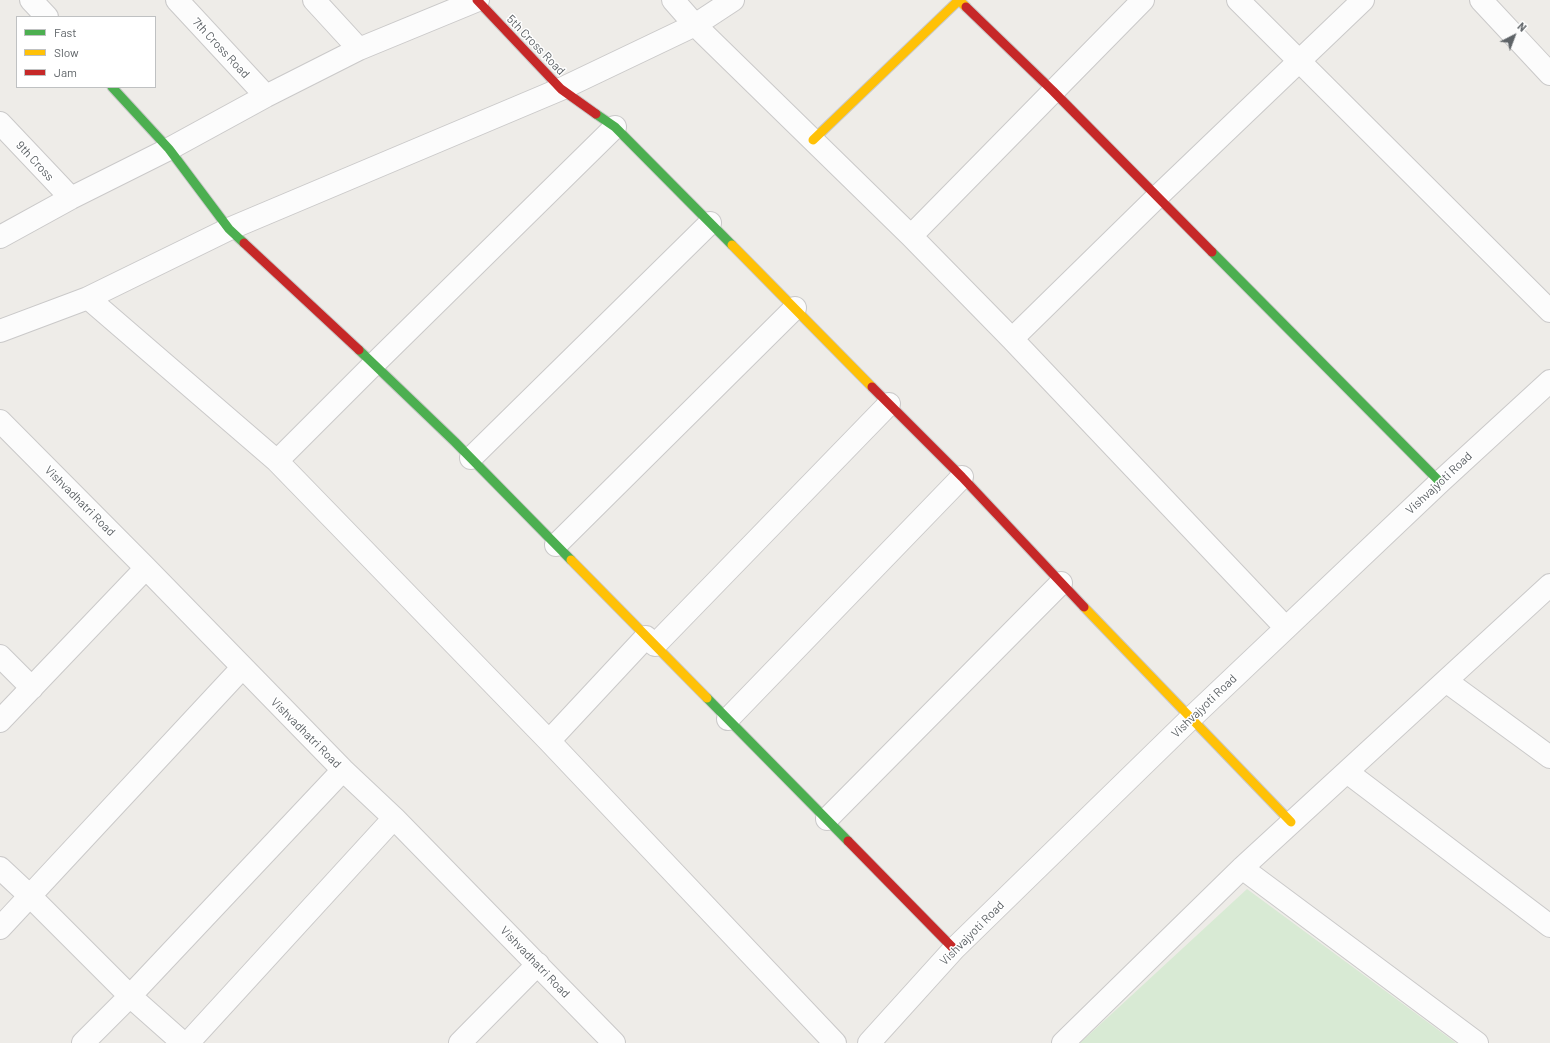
<!DOCTYPE html>
<html>
<head>
<meta charset="utf-8">
<style>
  body { margin:0 }
  #map { position:relative; width:1550px; height:1043px; overflow:hidden; background:#eeece8; font-family:Barlow,sans-serif }
  canvas { display:block }
  .legend { position:absolute; left:16px; top:16px; width:140px; height:72px; box-sizing:border-box; background:#fff; border:1px solid #bfc1c2; margin:0; padding:5px 7px; list-style:none; font-size:12px; color:#5e6367 }
  .legend li { display:flex; align-items:center; gap:8px; height:20px }
  .legend b { width:20px; border:1px solid #bfc1c2 }
  .north { position:absolute; left:1494px; top:16px; width:40px; height:40px; -webkit-text-stroke:3px #fff; paint-order:stroke; rotate:42deg; font-size:11px; font-weight:700; line-height:16px; text-align:center; color:#5e6367 }
  .north::after { content:''; display:block; margin:auto; width:14px; height:18px; background:#5e6367; clip-path:polygon(50% 0,100% 100%,50% 72%,0 100%) }
</style>
</head>
<body>
<div id="map">
<canvas width="1550" height="1043"></canvas>
<ul class="legend">
<li><b style="height:5px;background:#4caf50"></b>Fast</li>
<li><b style="height:5px;background:#ffc107"></b>Slow</li>
<li><b style="height:5px;background:#c62828"></b>Jam</li>
</ul>
<div class="north">N</div>
</div>
<script>
const ctx = document.querySelector('canvas').getContext('2d');
ctx.lineJoin = 'round';
function paint(path, color) { ctx.fillStyle = color; ctx.fill(path, 'evenodd'); }
const poly = rows => new Path2D(rows.map(r => 'M' + r).join(''));
function trace(path, color, width, dash) { ctx.strokeStyle = color; ctx.lineWidth = width; ctx.lineCap = dash ? 'butt' : 'round'; ctx.setLineDash(dash || []); ctx.stroke(path); }
function drawText(font, color, halo, rows, align = 'center') {
  ctx.font = font + ' Barlow,sans-serif'; ctx.lineWidth = 3; ctx.setLineDash([]); ctx.textBaseline = 'middle'; ctx.strokeStyle = halo; ctx.fillStyle = color; for (const [text, x, y, turn = 0] of rows) {
    ctx.save(); ctx.translate(x, y); ctx.rotate((+turn || 0) * Math.PI / 180); ctx.textAlign = isNaN(turn) ? turn : align; if (halo) ctx.strokeText(text, 0, 0); ctx.fillText(text, 0, 0); ctx.restore();
  }
}
paint(poly([
  [1247,889,1456,1043,1080,1043]
]), '#d8ead4');
const street = poly([
  [31,0,47,17],
  [177,0,266,96],
  [314,0,359,49],
  [673,0,695,25,911,236,1012,339,1286,628],
  [1238,0,1550,311],
  [1481,0,1550,74],
  [0,123,71,198],
  [911,236,1143,0],
  [0,237,71,198,169,149,266,96,359,49,478,0],
  [88,298,277,461,549,741,835,1043],
  [0,331,88,298,229,229,561,89,695,25,733,0],
  [1012,339,1157,197,1363,0],
  [0,421,146,568,343,770,394,818,614,1043],
  [471,458,710,223],
  [277,461,374,364,615,127],
  [556,545,795,308],
  [655,645,889,404],
  [0,656,32,688],
  [1446,681,1550,757],
  [728,719,962,477],
  [0,721,146,568],
  [549,741,646,637],
  [1347,772,1550,926],
  [827,819,1061,583],
  [0,868,30,896,130,996,183,1043],
  [1242,868,1477,1043],
  [0,928,242,668],
  [83,1043,130,996,343,770],
  [188,1043,394,818],
  [460,1043,538,964],
  [869,1043,954,949,1190,719,1440,482,1550,381],
  [1063,1043,1242,868,1550,585]
]);
const fast = poly([
  [112,87,169,149,229,229,244,243],
  [596,114,615,127,732,245],
  [1212,252,1440,482],
  [359,350,455,442,571,560],
  [707,698,848,841]
]);
const slow = poly([
  [813,140,959,0,966,7],
  [732,245,872,387],
  [571,560,707,698],
  [1084,607,1291,822]
]);
const jam = poly([
  [477,0,561,89,596,114],
  [966,7,1053,91,1212,252],
  [244,243,359,350],
  [872,387,962,477,1084,607],
  [848,841,954,949]
]);
trace(street, '#cac9c9', 24);
trace(fast, '#c9c9c9', 11);
trace(slow, '#c9c9c9', 11);
trace(jam, '#c9c9c9', 11);
trace(street, '#fcfcfc', 22);
trace(fast, '#4caf50', 9);
trace(slow, '#ffc107', 9);
trace(jam, '#c62828', 9);
drawText('12px', '#5e6367', '#fff', [
  ["5th Cross Road",536,45,46],
  ["7th Cross Road",221,48,47],
  ["9th Cross",35,161,47],
  ["Vishvajyoti Road",1439,483,-43],
  ["Vishvadhatri Road",80,501,45],
  ["Vishvajyoti Road",1204,706,-44],
  ["Vishvadhatri Road",306,733,45],
  ["Vishvajyoti Road",972,933,-45],
  ["Vishvadhatri Road",535,962,46]
]);
</script>
</body>
</html>
